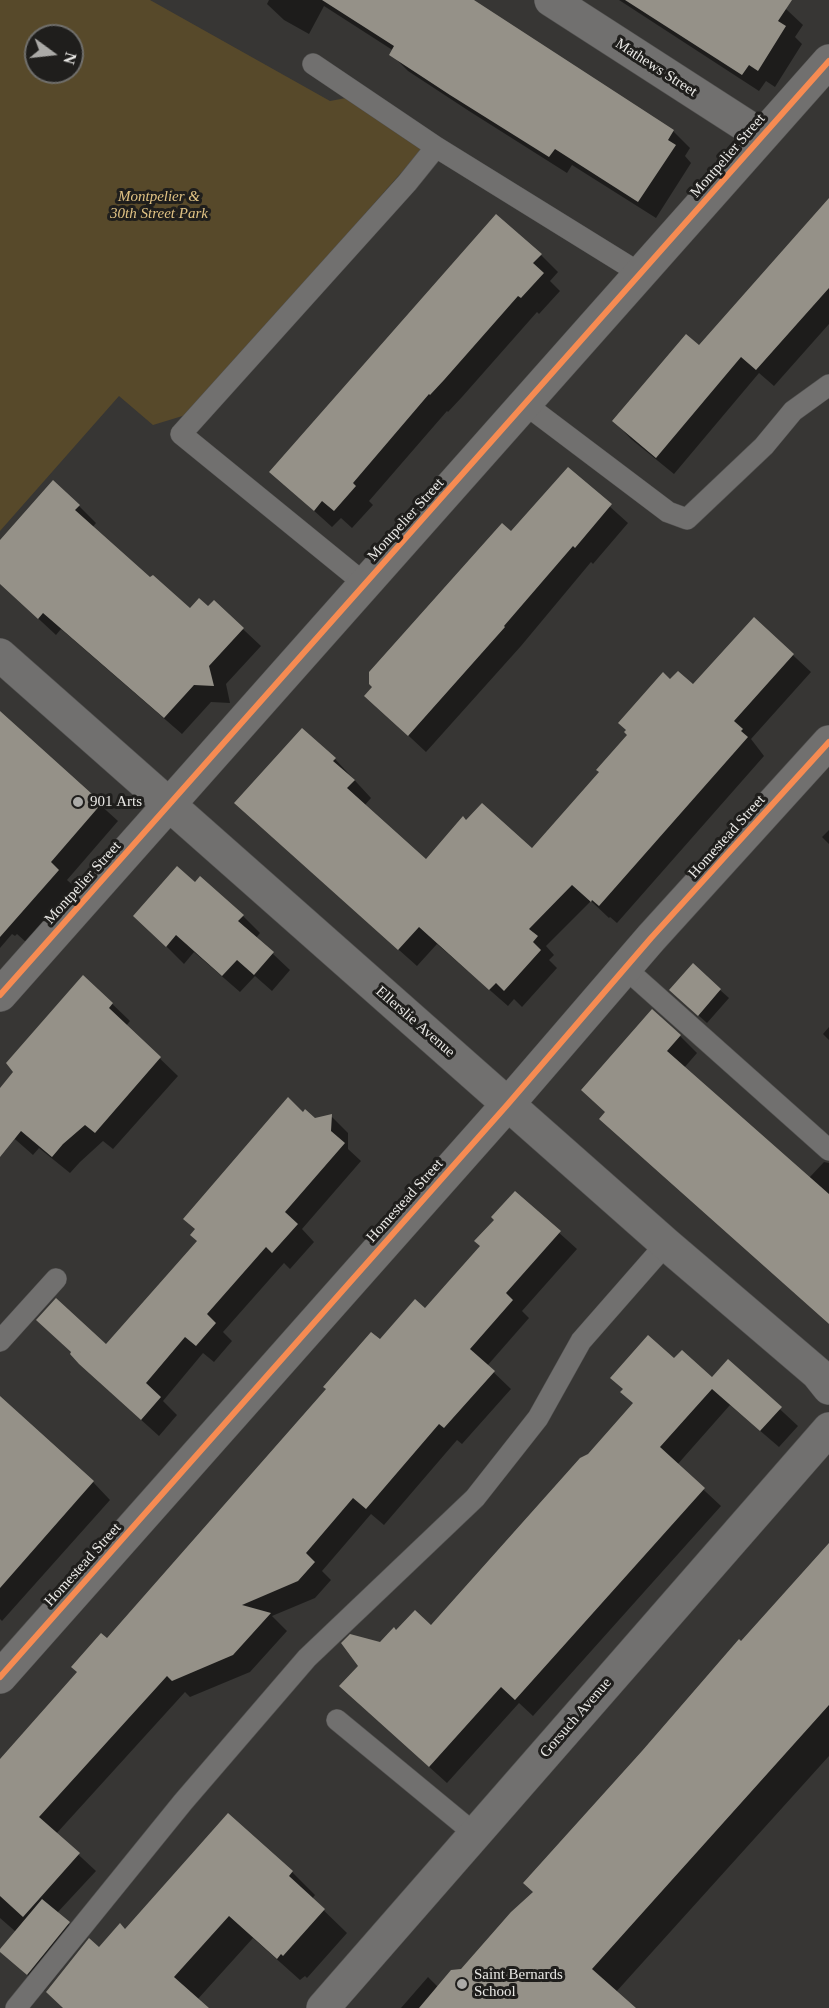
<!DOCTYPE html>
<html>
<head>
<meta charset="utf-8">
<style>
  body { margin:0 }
  #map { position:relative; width:829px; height:2008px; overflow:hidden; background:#373634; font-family:Georgia,serif }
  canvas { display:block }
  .north { position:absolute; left:24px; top:24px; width:60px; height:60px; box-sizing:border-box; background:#1f1e1c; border:2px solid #706f6c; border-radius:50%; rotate:105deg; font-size:16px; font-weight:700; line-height:24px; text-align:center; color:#e9e8e5 }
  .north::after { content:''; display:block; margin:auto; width:21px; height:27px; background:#abaaa7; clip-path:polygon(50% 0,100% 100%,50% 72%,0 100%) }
</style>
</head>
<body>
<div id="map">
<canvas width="829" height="2008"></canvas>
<div class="north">N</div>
</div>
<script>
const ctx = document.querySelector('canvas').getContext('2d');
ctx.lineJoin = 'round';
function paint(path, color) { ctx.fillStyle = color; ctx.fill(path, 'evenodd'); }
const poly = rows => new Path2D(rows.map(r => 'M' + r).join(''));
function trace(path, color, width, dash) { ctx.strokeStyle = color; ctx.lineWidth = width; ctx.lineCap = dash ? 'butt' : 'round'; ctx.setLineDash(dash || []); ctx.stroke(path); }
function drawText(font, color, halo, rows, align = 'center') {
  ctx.font = font + ' Georgia,serif'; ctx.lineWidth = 6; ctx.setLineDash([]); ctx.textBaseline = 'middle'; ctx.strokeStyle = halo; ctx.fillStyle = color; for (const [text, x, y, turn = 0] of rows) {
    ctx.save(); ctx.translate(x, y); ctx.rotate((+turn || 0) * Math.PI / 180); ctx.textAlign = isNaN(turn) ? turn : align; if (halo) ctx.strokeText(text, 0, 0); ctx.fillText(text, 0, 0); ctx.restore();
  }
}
paint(poly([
  [0,0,150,0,330,101,346,98,422,149,189,414,153,425,119,396,0,531],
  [36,36,72,36,72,72,36,72]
]), '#57492a');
paint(poly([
  [269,0,469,0,673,131,690,148,685,156,691,163,656,218,572,165,567,173,469,111,408,71,391,54,394,51,324,6,309,34,284,20,267,4],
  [619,0,773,0,786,9,803,25,795,37,802,44,775,87,766,81,759,91],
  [829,201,829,324,774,386,759,373,674,474,631,439,614,421,699,347],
  [541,255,558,272,550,281,560,291,539,314,537,312,462,397,448,412,447,411,369,501,373,505,352,528,341,518,332,527,271,472],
  [568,469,628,523,593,564,591,562,521,646,426,752,366,696],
  [79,506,96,523,92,528,151,579,191,610,208,608,214,602,261,646,226,684,230,703,211,702,182,734,61,629,56,635,0,583,0,542],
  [754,619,811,672,751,739,764,756,617,923,610,917,609,918,591,901,546,946,554,955,549,960,557,968,522,1007,514,999,508,1006,437,944,417,966,253,820,335,759,371,798,364,806,426,862,467,822,532,850,601,772,670,681,693,686],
  [0,714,118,821,67,880,76,888,27,943,17,934,15,936,12,934,0,948],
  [829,830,829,844,822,837],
  [195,884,243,916,260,933,256,938,290,970,272,991,255,976,240,992,194,952,184,964,153,933],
  [84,977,130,1021,126,1026,178,1076,113,1149,103,1141,80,1162,70,1173,39,1148,33,1155,0,1126,0,1090],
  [720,990,729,998,707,1023,680,999],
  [829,1027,829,1040,823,1034],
  [680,1036,697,1053,684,1068,809,1178,824,1162,829,1163,829,1324,601,1119],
  [303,1114,315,1120,331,1116,348,1133,348,1149,361,1161,302,1229,314,1242,290,1269,284,1263,223,1332,232,1341,214,1362,203,1353,163,1401,177,1415,159,1436,98,1381,106,1346,199,1241],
  [515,1193,577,1249,522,1311,529,1318,487,1366,511,1389,462,1444,457,1440,384,1525,371,1514,322,1571,331,1580,315,1598,272,1616,287,1631,250,1672,190,1697,185,1692,56,1834,96,1871,57,1913,85,1940,44,1991,1,1950,16,1932,0,1918,0,1762,107,1640,380,1341,425,1310,481,1246,496,1220],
  [674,1360,712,1379,728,1361,798,1426,779,1447,730,1405,677,1465,721,1506,533,1716,519,1703,447,1783,358,1703,381,1644,397,1632,431,1627],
  [0,1422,93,1482,110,1500,2,1621,0,1619],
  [829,1545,829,1756,616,1992,633,2008,401,2008,428,1977,438,1987,462,1971,535,1892,741,1644],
  [292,1872,315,1895,312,1899,347,1933,307,1978,305,1976,300,1980,253,1938,197,2000,206,2008,64,2008,99,1949,125,1931]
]), '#0007');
paint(poly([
  [322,0,474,0,674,130,668,140,676,145,638,202,555,149,549,157,450,95,389,55,394,46],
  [625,0,792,0,778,21,786,26,758,71,749,65,742,75],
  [829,198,829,288,756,370,741,357,656,458,612,421,686,334,699,345],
  [496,214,542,254,533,263,544,273,521,298,518,296,444,380,430,395,429,394,353,483,356,486,334,511,322,501,314,511,269,472],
  [568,467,612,504,575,548,573,546,504,626,505,627,408,736,364,696,372,687,369,684,369,672,502,523,511,531],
  [53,480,80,505,75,510,150,577,153,575,190,608,199,598,208,606,214,600,244,628,209,666,214,686,194,685,164,718,43,613,38,619,0,584,0,540],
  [754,617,794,654,734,721,743,729,741,731,748,737,599,906,592,900,591,902,572,885,529,929,538,936,533,942,541,950,504,991,496,983,489,990,419,927,398,950,234,803,302,728,336,758,333,761,355,780,347,788,426,859,463,816,466,820,482,803,532,848,599,772,596,770,627,735,624,732,626,730,618,723,663,672,670,679,678,671,693,684],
  [0,711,102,803,51,862,59,870,0,937],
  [177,866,195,882,200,876,244,915,238,921,274,952,254,975,237,960,222,976,176,935,166,947,133,916],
  [693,963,721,989,698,1016,669,990],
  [83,975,113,1003,109,1008,161,1057,95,1133,85,1125,63,1144,52,1157,21,1131,0,1157,0,1088,13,1072,6,1063],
  [652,1009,681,1035,667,1051,829,1194,829,1324,599,1119,605,1112,581,1090],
  [288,1097,303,1112,305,1109,315,1118,332,1114,331,1131,345,1143,285,1212,298,1224,272,1253,266,1247,207,1314,216,1323,196,1346,185,1337,146,1383,161,1397,141,1420,79,1364,70,1354,71,1352,36,1320,56,1298,106,1344,197,1241,190,1235,195,1229,183,1219],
  [515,1191,561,1231,506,1293,513,1300,470,1349,495,1371,444,1428,439,1424,366,1509,353,1498,306,1553,315,1562,298,1581,242,1605,271,1613,233,1655,172,1681,167,1676,39,1817,80,1853,23,1917,0,1896,0,1759,77,1672,71,1667,101,1633,107,1638,326,1389,323,1387,371,1332,380,1339,415,1299,425,1308,448,1282,480,1246,474,1241,494,1220,491,1217],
  [648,1335,674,1358,682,1350,712,1377,728,1359,782,1407,760,1431,712,1389,660,1447,705,1488,515,1700,501,1687,429,1767,339,1686,358,1666,341,1643,350,1634,380,1642,394,1627,396,1630,415,1610,431,1625,580,1458,588,1454,633,1403,620,1392,623,1389,610,1378],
  [0,1396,94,1481,0,1588],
  [829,1543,829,1705,592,1969,636,2008,419,2008,451,1970,461,1969,511,1912,533,1892,523,1883,642,1751,739,1639,741,1641],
  [228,1813,293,1871,289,1876,325,1909,283,1956,281,1954,277,1959,229,1916,174,1977,209,2008,63,2008,46,1992,89,1938,99,1947,120,1923,125,1929],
  [42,1899,70,1922,27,1975,0,1952,0,1949]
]), '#959188');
const service = poly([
  [313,64,436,147],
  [525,404,668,512,687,519,764,446,793,411,829,385],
  [365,584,181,434,407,183,436,147,641,274],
  [625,968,829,1150],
  [0,1341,56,1279],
  [337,1720,475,1834],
  [16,2008,183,1802,307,1658,475,1498,538,1418,581,1341,666,1244]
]);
const minor = poly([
  [551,0,762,136],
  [0,655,666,1244,817,1373,829,1388],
  [0,995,829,61],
  [0,1677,508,1104,651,938,829,742],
  [323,2008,829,1429]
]);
trace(service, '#535251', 22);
trace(minor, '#535251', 34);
trace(service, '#71706f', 21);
trace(minor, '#71706f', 33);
trace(poly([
  [0,995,829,61],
  [0,1677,508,1104,651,938,829,742]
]), '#f68b52', 6);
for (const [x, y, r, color] of [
  [78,802,6,"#abaaa7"],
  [462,1984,6,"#abaaa7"]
]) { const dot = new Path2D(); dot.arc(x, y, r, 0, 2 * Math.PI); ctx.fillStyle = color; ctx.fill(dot); trace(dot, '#1f1e1c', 2); }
drawText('15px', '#e9e8e5', '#1f1e1c', [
  ["Mathews Street",656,68,33],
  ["Montpelier Street",728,156,-49],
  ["Montpelier Street",406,520,-48],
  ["Homestead Street",727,837,-48],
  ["Montpelier Street",83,883,-48],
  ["Ellerslie Avenue",415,1022,41],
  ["Homestead Street",405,1201,-48],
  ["Homestead Street",83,1565,-48],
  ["Gorsuch Avenue",576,1718,-49]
]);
drawText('italic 15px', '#e1c384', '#1f1e1c', [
  ["Montpelier &",159,197],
  ["30th Street Park",159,214]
]);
drawText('15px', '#e9e8e5', '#1f1e1c', [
  ["901 Arts",90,802],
  ["Saint Bernards",474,1975],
  ["School",474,1992]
], 'left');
</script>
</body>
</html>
